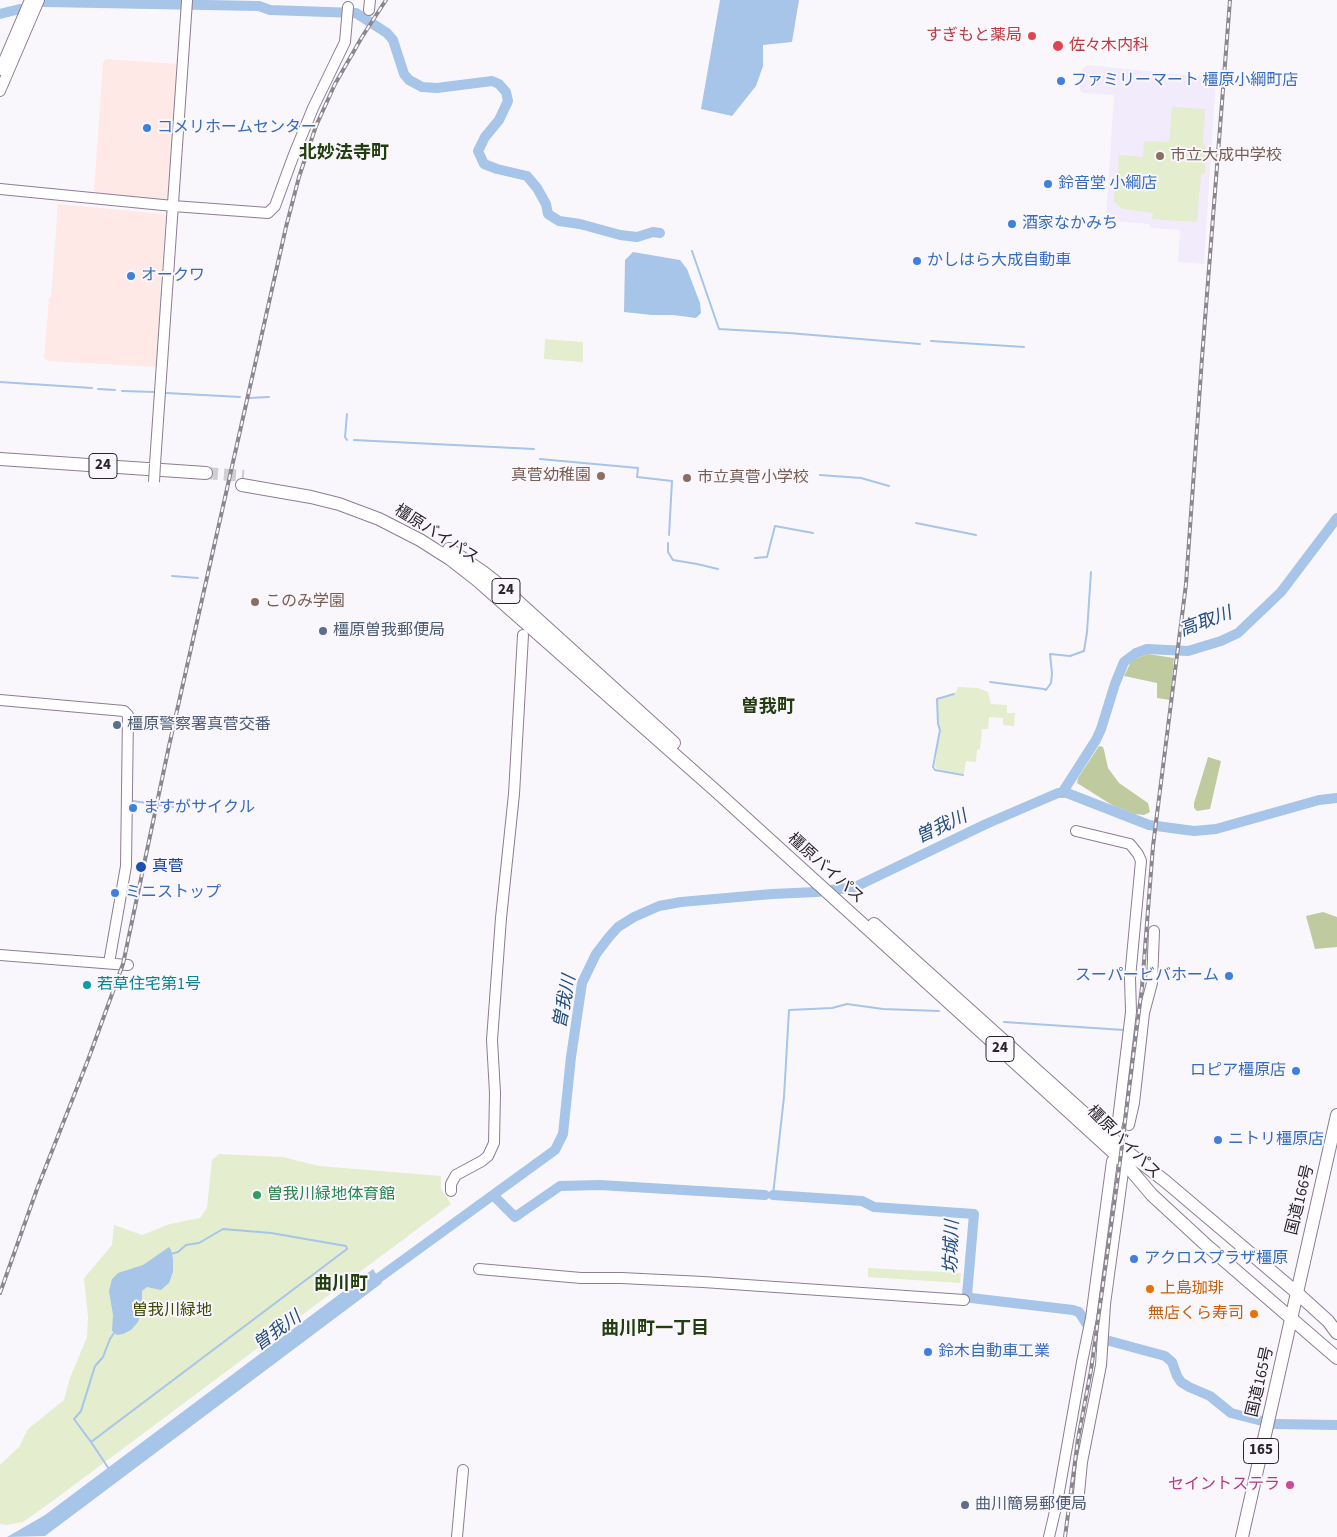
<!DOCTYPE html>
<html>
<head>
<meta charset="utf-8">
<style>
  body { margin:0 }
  canvas { display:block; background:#faf7fc }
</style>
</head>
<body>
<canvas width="1337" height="1537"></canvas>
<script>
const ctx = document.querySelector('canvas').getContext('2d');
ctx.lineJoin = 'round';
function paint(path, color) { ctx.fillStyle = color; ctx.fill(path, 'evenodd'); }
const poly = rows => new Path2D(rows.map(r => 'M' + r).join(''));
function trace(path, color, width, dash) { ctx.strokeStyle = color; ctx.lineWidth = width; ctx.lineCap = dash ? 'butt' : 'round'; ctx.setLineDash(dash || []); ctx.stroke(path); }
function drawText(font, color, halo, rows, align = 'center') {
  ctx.font = font + ' "Source Sans 3","Noto Sans JP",sans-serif'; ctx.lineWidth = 4; ctx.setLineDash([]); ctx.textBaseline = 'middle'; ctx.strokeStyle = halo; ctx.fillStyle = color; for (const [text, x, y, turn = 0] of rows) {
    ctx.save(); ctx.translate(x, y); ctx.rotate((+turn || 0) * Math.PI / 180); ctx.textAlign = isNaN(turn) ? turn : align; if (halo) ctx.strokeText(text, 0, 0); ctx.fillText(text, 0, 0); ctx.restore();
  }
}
paint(poly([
  [106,59,177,64,169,196,165,199,97,195,94,190,103,62],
  [58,204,164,214,166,216,160,293,163,293,157,367,48,361,44,358,49,298,51,297]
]), '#fee9e7');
paint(poly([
  [1087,65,1216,78,1204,264,1178,262,1180,230,1151,228,1149,224,1110,221,1106,217,1114,95,1083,93,1080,90,1082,69]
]), '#f2ebfc');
paint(poly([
  [1172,107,1205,109,1203,144,1206,147,1205,173,1201,175,1197,222,1152,219,1153,213,1123,209,1114,202,1115,178,1118,178,1119,155,1143,157,1144,141,1169,142],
  [545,339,583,342,583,362,544,359],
  [958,687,978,688,988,692,991,704,1007,705,1007,713,1015,713,1014,726,1003,725,1003,718,989,717,988,729,982,729,980,749,977,750,976,762,966,761,964,774,937,769,935,766,940,729,938,722,937,699,938,698,955,694],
  [219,1154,283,1157,319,1166,441,1176,441,1189,451,1204,54,1500,23,1522,6,1525,0,1524,0,1465,19,1447,28,1429,64,1400,70,1378,87,1337,88,1317,84,1278,112,1245,114,1225,142,1235,170,1224,200,1218,207,1208,212,1160],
  [868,1268,961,1273,960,1283,868,1277]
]), '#e4edcd');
paint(poly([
  [1148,654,1174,658,1170,700,1157,698,1157,683,1124,676,1132,660],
  [1099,746,1103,747,1104,750,1108,768,1119,783,1148,803,1150,812,1144,815,1134,814,1112,805,1077,783,1078,778],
  [1208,757,1221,761,1210,809,1197,811,1194,808,1194,803],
  [1323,912,1337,917,1337,947,1315,949,1306,916]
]), '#bfcb9f');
paint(poly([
  [720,0,799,0,792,42,763,45,763,66,756,86,732,116,701,109],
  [633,252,680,260,687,269,700,303,701,313,696,318,673,315,652,315,624,312,625,260],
  [169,1247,171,1250,173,1259,173,1272,169,1283,161,1290,147,1287,142,1291,142,1310,138,1322,131,1330,123,1334,117,1335,112,1331,113,1315,109,1291,112,1279,118,1273,143,1265],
  [373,1269,382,1283,45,1536,7,1537,45,1515]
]), '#a6c5e9');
trace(poly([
  [692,251,719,329,789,333,920,344],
  [931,341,1024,347],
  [0,382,92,388],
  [98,389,115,390],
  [122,391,155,392],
  [166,393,240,397],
  [249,398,269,397],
  [347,414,345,437,347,440],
  [354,440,534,449],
  [540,459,638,468,637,477,672,481,669,535],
  [820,475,861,478,889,486],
  [916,523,976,535],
  [668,543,668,552,673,560,697,564,718,569],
  [755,558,767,557,775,526,813,533],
  [172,576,198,578],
  [990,682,1044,689,1046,690,1051,683,1052,674,1050,654,1070,656,1084,651,1087,632,1091,572],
  [954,694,937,699,938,724,940,730,933,767,935,770,963,775],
  [133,801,173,807],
  [1004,1022,1124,1030],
  [773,1195,784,1097,789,1010,832,1008,847,1004,883,1009,939,1011],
  [114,1333,110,1339,103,1357,95,1366,81,1411,74,1419,91,1442,347,1249,346,1246,271,1233,223,1229,199,1243,186,1245,178,1252,171,1254],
  [91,1442,109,1469]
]), '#a6c5e9', 2);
trace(poly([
  [44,2,259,6,270,10,356,13,387,33,393,40,404,74,409,80,422,87,437,88,492,81,499,84,506,92,508,101,499,120,485,137,478,151,484,164,497,169,527,176,537,188,546,204,548,214,559,221,580,224,620,235,637,237,653,232,660,233],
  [0,14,20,9],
  [1062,793,1096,740,1101,729,1115,684,1124,662,1136,653,1147,649,1188,651,1221,641,1238,633,1281,592,1337,518],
  [493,1195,515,1217,560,1186,600,1185,765,1195],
  [773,1195,862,1201,874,1207,974,1214,967,1295,971,1298,1073,1310,1079,1312,1086,1323],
  [369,1285,555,1150,563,1134,571,1057,582,983,596,954,609,937,618,927,634,917,659,906,681,902,772,894,817,892,855,887,986,824,1058,793,1067,793,1149,825,1194,831,1216,829,1319,800,1337,798],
  [1106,1340,1165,1356,1172,1362,1177,1376,1181,1382,1189,1387,1210,1396,1231,1413,1262,1421],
  [1275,1424,1337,1425]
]), '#a6c5e9', 10);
trace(poly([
  [206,473,244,476]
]), '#d0cdd3', 12, [12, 6]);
const secondary = poly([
  [369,10,370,0],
  [0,70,30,0],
  [0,91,39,0],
  [0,189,173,206,268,213,275,206,293,157,313,108,345,42,348,7],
  [155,464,187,1],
  [0,700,124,711,128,715,126,866,109,963],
  [1076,831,1130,844,1138,854,1141,861,1130,978,1131,1012,1118,1120,1116,1128,1109,1135],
  [0,955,128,965],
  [1129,1125,1134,1103,1144,1013,1152,983,1154,931],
  [451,1191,451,1184,456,1175,482,1161,488,1156,494,1143,495,1093,492,1040,501,918,514,794,523,635],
  [479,1269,581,1278,621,1278,703,1282,964,1300],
  [1078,1504,1082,1462,1101,1365,1105,1304,1125,1157],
  [457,1537,463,1470],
  [1049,1537,1057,1503,1082,1362,1091,1318,1112,1161]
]);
const highway = poly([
  [0,459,206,473],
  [242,485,311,497,339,504,379,519,420,540,450,559,477,580,717,792,987,1037,1124,1162,1152,1195,1204,1243,1337,1358],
  [449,549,483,572,502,587,674,743],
  [874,924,1126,1151,1165,1181,1296,1292,1328,1321,1337,1333],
  [1242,1537,1337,1115]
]);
trace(secondary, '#8d7d94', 12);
trace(highway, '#8d7d94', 14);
trace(secondary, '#fff', 10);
trace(highway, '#fff', 12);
const rail = poly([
  [0,1293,37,1189,88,1060,123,964,169,746,286,227,299,177,316,126,335,84,362,37,386,0],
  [1065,1537,1078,1439,1091,1370,1118,1177,1142,987,1153,846,1186,584,1202,358,1230,0]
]);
trace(rail, '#8b878e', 4);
trace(rail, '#faf7fc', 2, [5.5]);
const secondaryBridge = poly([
  [154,482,155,464]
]);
trace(secondaryBridge, '#8d7d94', 12, []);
trace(secondaryBridge, '#fff', 10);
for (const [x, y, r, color] of [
  [1032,36,5,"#e0444e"],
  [1058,46,6,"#e0444e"],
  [1061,81,5,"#3f7fe0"],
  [147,128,5,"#3f7fe0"],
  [1160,156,5,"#8d6e63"],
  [1048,184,5,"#3f7fe0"],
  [1012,224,5,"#3f7fe0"],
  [917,261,5,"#3f7fe0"],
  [131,276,5,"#3f7fe0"],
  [601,476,5,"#8d6e63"],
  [687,478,5,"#8d6e63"],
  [255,602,5,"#8d6e63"],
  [323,631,5,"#5c6f8a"],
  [117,725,5,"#5c6f8a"],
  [133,808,5,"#3f7fe0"],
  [141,867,6,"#1a4fb4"],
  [115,893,5,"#3f7fe0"],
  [1229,976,5,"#3f7fe0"],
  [87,985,5,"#0f9aa8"],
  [1296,1071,5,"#3f7fe0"],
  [1218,1140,5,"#3f7fe0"],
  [257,1195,5,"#2e9e5b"],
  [1134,1259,5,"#3f7fe0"],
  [1150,1289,5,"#e8710a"],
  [1254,1314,5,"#e8710a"],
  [928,1352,5,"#3f7fe0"],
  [1290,1485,5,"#d1479c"],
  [965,1505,5,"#5c6f8a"]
]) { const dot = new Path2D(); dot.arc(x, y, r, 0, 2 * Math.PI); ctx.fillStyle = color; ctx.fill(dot); trace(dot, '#faf7fc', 2); }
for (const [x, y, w] of [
  [103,466,28],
  [506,591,28],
  [1000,1049,28],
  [1261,1451,35]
]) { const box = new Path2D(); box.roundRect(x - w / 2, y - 12.5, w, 25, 4); ctx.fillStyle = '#faf7fc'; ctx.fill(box); trace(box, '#2a242d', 1); }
drawText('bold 15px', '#2a242d', null, [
  ["24",103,466],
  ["24",506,591],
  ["24",1000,1049],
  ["165",1261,1451]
]);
drawText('16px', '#be3a42', '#faf7fc', [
  ["すぎもと薬局",1022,36],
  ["佐々木内科",1069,46,"left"]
], 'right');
drawText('16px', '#366cbe', '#faf7fc', [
  ["ファミリーマート 橿原小綱町店",1071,81],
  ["コメリホームセンター",157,128],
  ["鈴音堂 小綱店",1058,184],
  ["酒家なかみち",1022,224],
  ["かしはら大成自動車",927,261],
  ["オークワ",141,276],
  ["ますがサイクル",143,808],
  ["ミニストップ",125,893],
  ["スーパービバホーム",1219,976,"right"],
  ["ロピア橿原店",1286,1071,"right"],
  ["ニトリ橿原店",1228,1140],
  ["アクロスプラザ橿原",1144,1259],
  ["鈴木自動車工業",938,1352]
], 'left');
drawText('16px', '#785e54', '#faf7fc', [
  ["市立大成中学校",1170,156],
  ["真菅幼稚園",591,476,"right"],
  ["市立真菅小学校",697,478],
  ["このみ学園",265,602]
], 'left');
drawText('16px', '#2a242d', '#faf7fc', [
  ["橿原バイパス",436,535,32],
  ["橿原バイパス",825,869,42],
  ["橿原バイパス",1123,1143,45],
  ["国道166号",1301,1200,-76],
  ["国道165号",1261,1382,-77]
]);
drawText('16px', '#4e5e75', '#faf7fc', [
  ["橿原曽我郵便局",333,631],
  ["橿原警察署真菅交番",127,725],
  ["曲川簡易郵便局",975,1505]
], 'left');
drawText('16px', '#164399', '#faf7fc', [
  ["真菅",152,867]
], 'left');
drawText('16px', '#0d838f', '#faf7fc', [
  ["若草住宅第1号",97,985]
], 'left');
drawText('16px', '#27864d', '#faf7fc', [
  ["曽我川緑地体育館",267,1195]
], 'left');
drawText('16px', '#c56008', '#faf7fc', [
  ["上島珈琲",1160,1289],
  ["無店くら寿司",1244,1314,"right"]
], 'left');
drawText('16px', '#3b4700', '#faf7fc', [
  ["曽我川緑地",172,1311]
]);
drawText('16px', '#b23c85', '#faf7fc', [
  ["セイントステラ",1280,1485]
], 'right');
drawText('bold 18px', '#233e0e', '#faf7fc', [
  ["北妙法寺町",344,154],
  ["曽我町",768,708],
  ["曲川町",341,1285],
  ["曲川町一丁目",655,1330]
]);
drawText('italic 18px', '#224e7c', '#faf7fc', [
  ["高取川",1206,623,-20],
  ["曽我川",942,828,-25],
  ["曽我川",566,1002,-79],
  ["坊城川",953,1247,-88],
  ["曽我川",278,1332,-36]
]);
</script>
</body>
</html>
